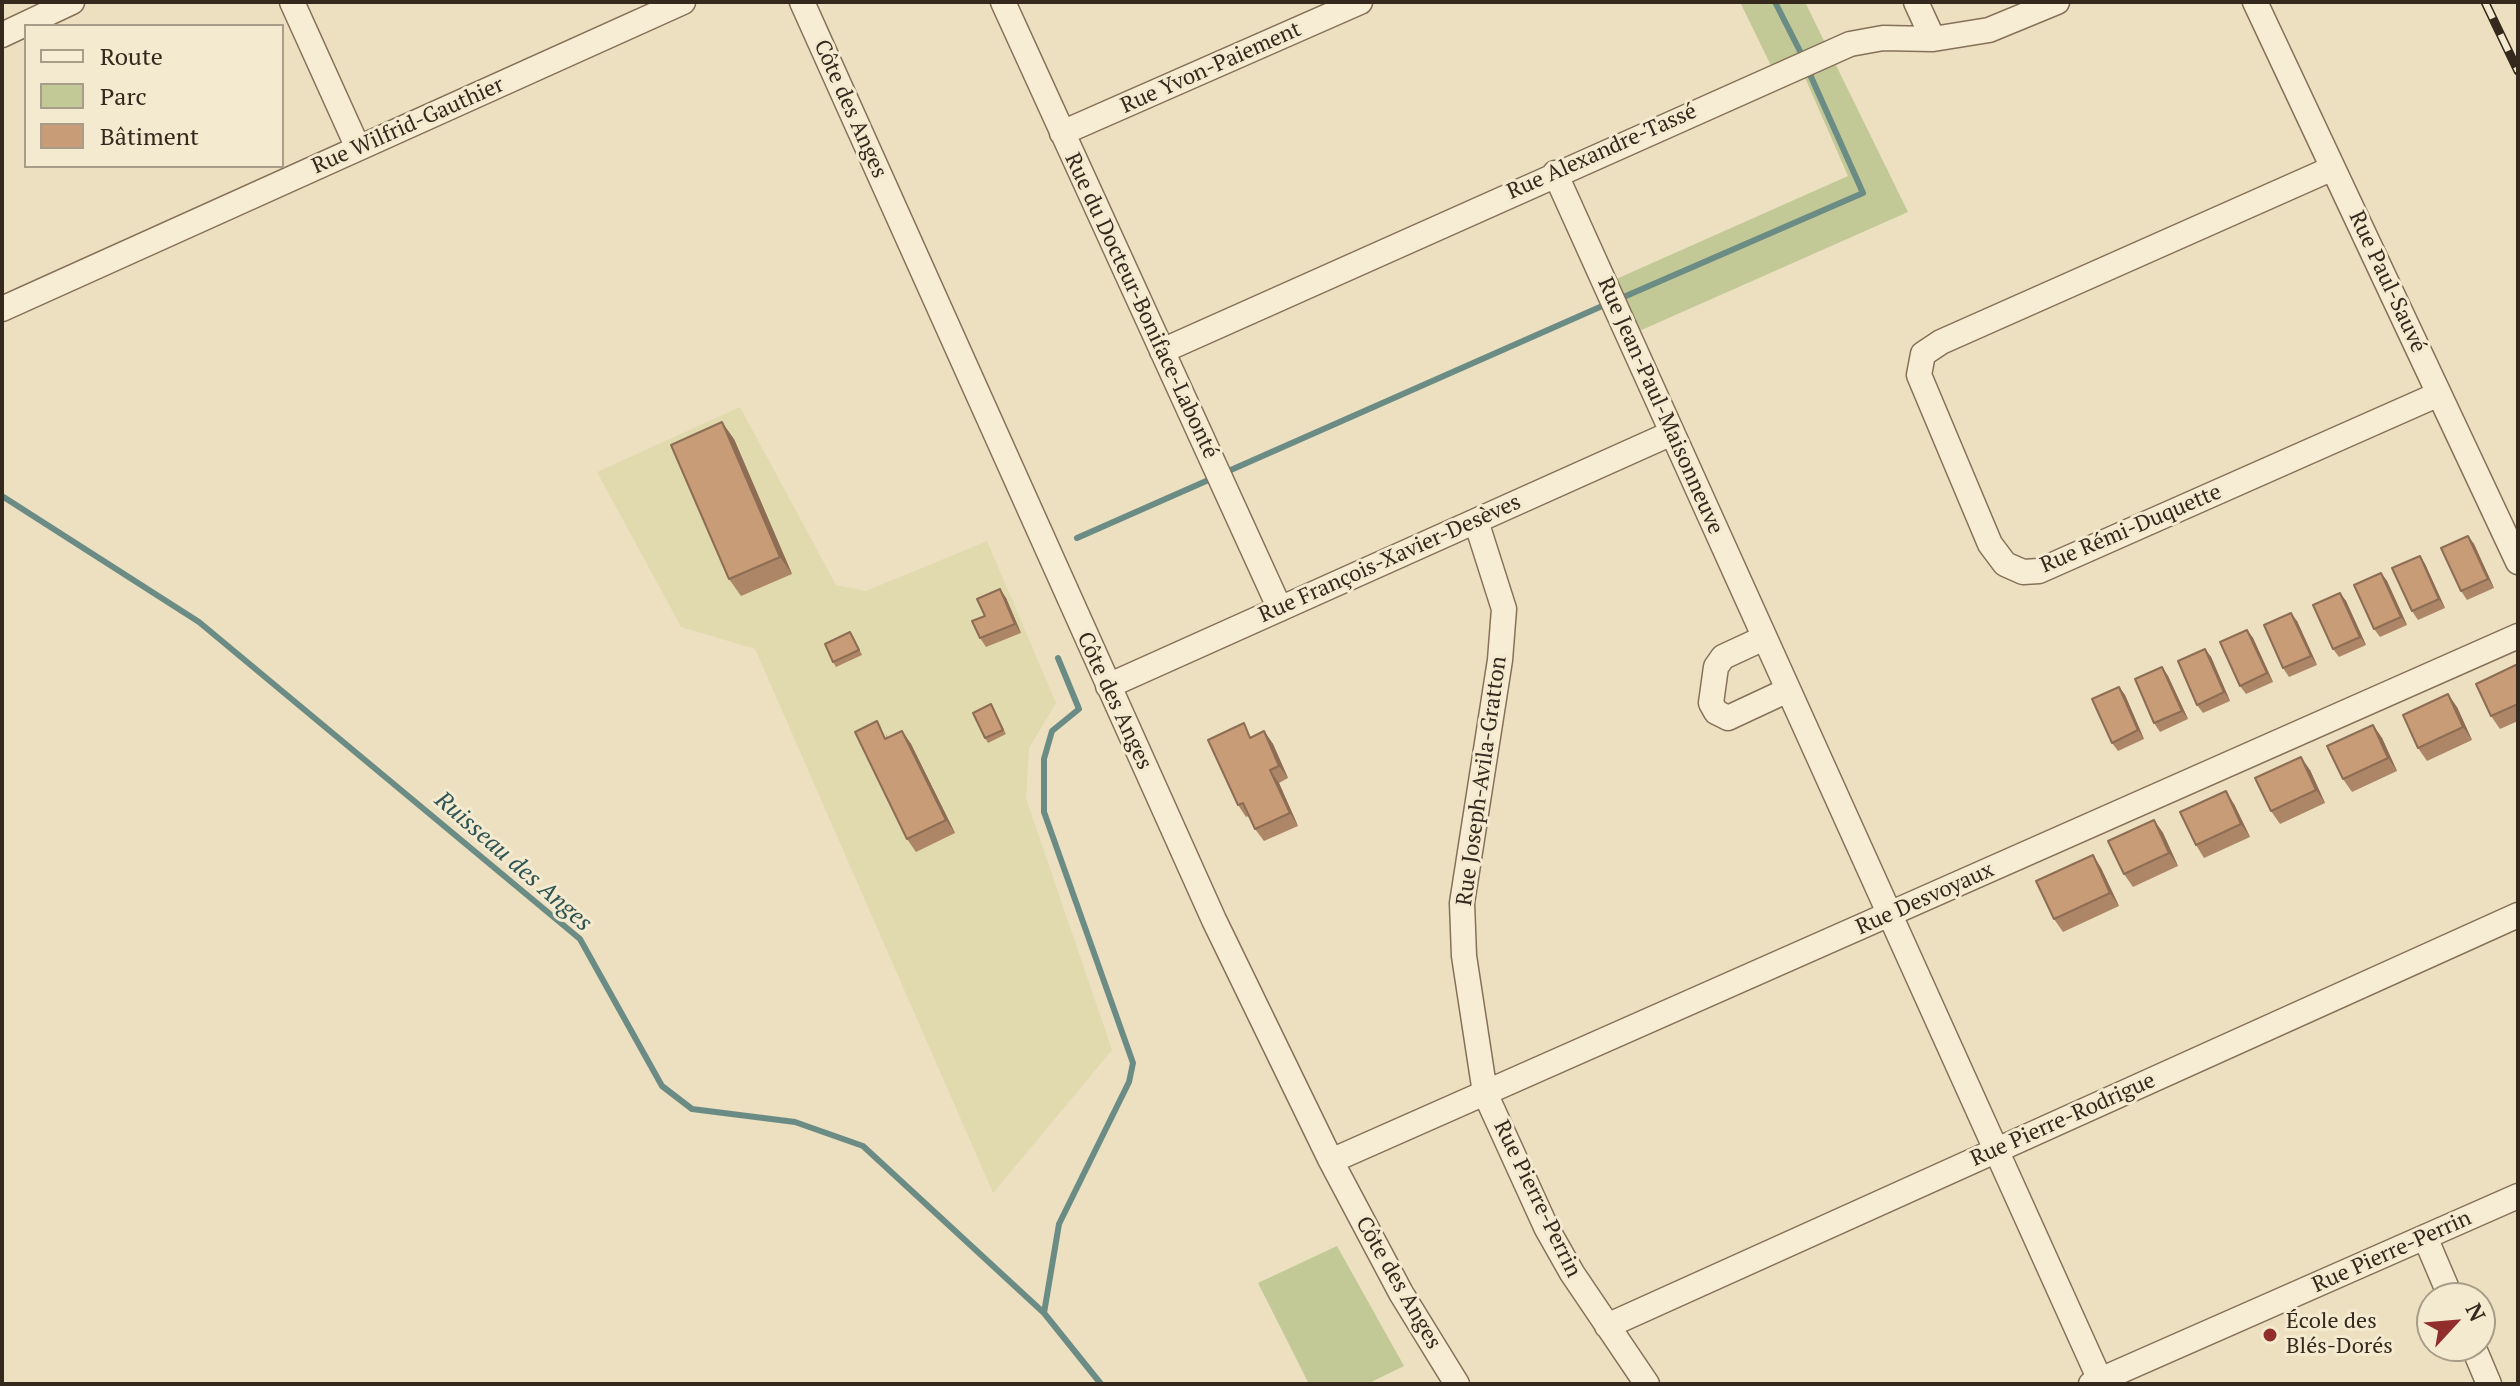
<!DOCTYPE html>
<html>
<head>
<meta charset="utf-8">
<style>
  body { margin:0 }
  #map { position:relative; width:2520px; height:1386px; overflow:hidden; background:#ece0c1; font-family:"PT Serif",serif }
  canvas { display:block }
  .frame { position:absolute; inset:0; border:4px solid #35291d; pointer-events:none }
  .legend { position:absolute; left:24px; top:24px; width:260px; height:144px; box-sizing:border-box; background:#f4ead0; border:2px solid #a89d88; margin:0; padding:10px 14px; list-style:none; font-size:24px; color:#35291d }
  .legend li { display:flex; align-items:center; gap:16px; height:40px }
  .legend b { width:40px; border:2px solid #a89d88 }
  .north { position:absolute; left:2416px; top:1282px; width:80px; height:80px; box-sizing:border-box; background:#f4ead0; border:2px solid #a89d88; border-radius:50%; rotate:64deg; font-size:22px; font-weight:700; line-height:32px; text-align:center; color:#35291d }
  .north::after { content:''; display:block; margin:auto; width:28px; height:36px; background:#912e2c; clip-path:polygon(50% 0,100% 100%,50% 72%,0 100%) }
</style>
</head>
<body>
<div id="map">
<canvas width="2520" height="1386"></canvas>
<div class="frame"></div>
<ul class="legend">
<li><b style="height:10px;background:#f7edd4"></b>Route</li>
<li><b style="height:22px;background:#c2c996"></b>Parc</li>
<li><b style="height:22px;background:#c99c78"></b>Bâtiment</li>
</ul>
<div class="north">N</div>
</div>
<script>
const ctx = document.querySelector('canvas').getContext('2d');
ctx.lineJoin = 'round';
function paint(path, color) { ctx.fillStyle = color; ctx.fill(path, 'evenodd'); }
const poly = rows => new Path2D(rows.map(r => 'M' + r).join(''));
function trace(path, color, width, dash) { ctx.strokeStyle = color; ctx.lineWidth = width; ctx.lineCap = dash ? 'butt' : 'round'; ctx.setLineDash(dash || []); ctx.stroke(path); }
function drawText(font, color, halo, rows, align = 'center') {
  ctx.font = font + ' "PT Serif",serif'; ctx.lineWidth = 6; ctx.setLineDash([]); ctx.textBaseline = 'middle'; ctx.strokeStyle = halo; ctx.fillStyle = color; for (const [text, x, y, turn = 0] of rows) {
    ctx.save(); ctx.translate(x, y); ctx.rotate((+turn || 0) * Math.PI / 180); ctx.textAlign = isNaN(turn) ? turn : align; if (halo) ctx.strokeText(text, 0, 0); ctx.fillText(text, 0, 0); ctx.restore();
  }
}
paint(poly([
  [740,407,836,585,866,591,987,541,1056,703,1029,748,1026,798,1112,1050,993,1193,755,649,681,627,597,472]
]), '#e1daaf');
paint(poly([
  [1740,2,1805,2,1908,212,1628,336,1605,284,1848,176,1799,64,1775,74],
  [1337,1246,1404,1366,1367,1384,1309,1384,1258,1283]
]), '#c2c996');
trace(poly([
  [1775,2,1804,59],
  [1619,299,1863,193,1808,70],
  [1224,473,1609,303],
  [2,496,199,622,580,939,662,1086,692,1109,795,1122,863,1146,1044,1313,1101,1384],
  [1077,538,1213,478],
  [1044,1313,1059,1224,1129,1082,1133,1063,1044,812,1044,759,1052,731,1079,709,1058,658]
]), '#6b8c85', 6);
const minor = poly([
  [292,2,358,148],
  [802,2,1214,920,1331,1161,1401,1293,1457,1384],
  [1003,2,1280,609],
  [1916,2,1933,39],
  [2255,2,2518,562],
  [2,35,72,2],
  [1062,133,1360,2],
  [2333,168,1941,342,1923,354,1919,375,1990,544,2005,564,2023,572,2039,571,2439,394],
  [1555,173,2100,1380],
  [2,309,683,2],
  [1162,351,1850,44,1883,38,1933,39,1989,30,2057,2],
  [1476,521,1504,609,1500,660,1462,903,1464,956,1485,1093,1546,1227,1572,1273,1647,1384],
  [1764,638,1723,657,1716,667,1711,703,1716,712,1728,718,1788,690],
  [1108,686,1672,433],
  [1331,1161,2518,636],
  [2425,1237,2451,1298],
  [1607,1326,2518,915],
  [2473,1346,2489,1384],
  [2091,1384,2518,1196]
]);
trace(minor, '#857159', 27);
trace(minor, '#f7edd4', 24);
const rail = poly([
  [2485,2,2518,71]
]);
trace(rail, '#35291d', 9);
trace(rail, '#f4ead0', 6, [18]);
paint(poly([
  [734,439,792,574,741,596,729,579],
  [2468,536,2474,544,2494,588,2467,600,2461,591],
  [2420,556,2425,564,2445,608,2418,620,2412,611],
  [2381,573,2387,581,2407,625,2380,637,2374,629],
  [1000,589,1006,598,1021,633,986,647,980,638,985,616],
  [2340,593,2346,601,2366,645,2339,657,2333,649],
  [2297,621,2317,665,2289,677,2283,668],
  [2247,630,2253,638,2273,682,2246,694,2240,686],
  [853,636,862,655,836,667,833,662],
  [2205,649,2211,657,2230,701,2203,713,2197,705],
  [2518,664,2518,721,2500,729,2491,716],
  [2162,667,2168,676,2188,719,2160,732,2154,723],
  [2119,687,2125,695,2144,739,2118,751,2112,743],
  [991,704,1006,734,988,743,985,738],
  [2457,707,2472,740,2427,761,2418,748],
  [2373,725,2382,738,2397,771,2352,792,2343,779],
  [902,731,911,744,955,833,916,852,907,839,886,734,888,738],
  [1264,731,1273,744,1288,778,1279,783,1298,826,1264,841,1255,829,1249,816,1246,817,1238,805,1253,736],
  [2310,770,2325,803,2280,824,2271,811],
  [2234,804,2250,837,2204,858,2196,845],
  [2154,820,2163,833,2178,866,2133,887,2124,874],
  [2093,855,2101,868,2119,906,2063,932,2054,919]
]), '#ad8667');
paint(poly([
  [722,422,734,439,792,574,780,557],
  [2468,536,2474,544,2494,588,2488,579],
  [2420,556,2425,564,2445,608,2439,599],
  [2381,573,2387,581,2407,625,2401,617],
  [1000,589,1006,598,1021,633,1015,624],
  [2340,593,2346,601,2366,645,2360,637],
  [2291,613,2297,621,2317,665,2311,656],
  [2247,630,2253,638,2273,682,2267,673],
  [2205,649,2211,657,2230,701,2224,692],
  [2162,667,2168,676,2188,719,2182,711],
  [2119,687,2125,695,2144,739,2138,730],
  [2448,694,2457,707,2472,740,2463,727],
  [2373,725,2382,738,2397,771,2388,758],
  [902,731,911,744,955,833,946,820],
  [1264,731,1273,744,1288,778,1279,766],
  [2301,757,2310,770,2325,803,2316,790],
  [1270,770,1279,783,1298,826,1290,813],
  [2226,791,2234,804,2250,837,2241,824],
  [2154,820,2163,833,2178,866,2169,853],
  [2093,855,2101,868,2119,906,2110,893]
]), '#8d6d54');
const building = poly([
  [722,422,780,557,729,579,671,445,722,422],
  [2468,536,2488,579,2461,591,2441,548,2468,536],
  [2420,556,2439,599,2412,611,2392,568,2420,556],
  [2381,573,2401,617,2374,629,2354,585,2381,573],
  [1000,589,1015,624,980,638,972,621,985,616,977,599,1000,589],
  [2340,593,2360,637,2333,649,2313,605,2340,593],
  [2291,613,2311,656,2283,668,2264,625,2291,613],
  [2247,630,2267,673,2240,686,2220,642,2247,630],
  [850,632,859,650,833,662,825,644,850,632],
  [2205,649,2224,692,2197,705,2178,661,2205,649],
  [2518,664,2518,704,2491,716,2476,684,2518,664],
  [2162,667,2182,711,2154,723,2135,679,2162,667],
  [2119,687,2138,730,2112,743,2092,699,2119,687],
  [2448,694,2463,727,2418,748,2403,715,2448,694],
  [991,704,1003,730,985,738,973,713,991,704],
  [877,721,885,739,902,731,946,820,907,839,855,732,877,721],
  [1244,723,1250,738,1264,731,1279,766,1270,770,1290,813,1255,829,1243,803,1238,805,1208,740,1244,723],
  [2373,725,2388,758,2343,779,2327,746,2373,725],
  [2301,757,2316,790,2271,811,2255,778,2301,757],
  [2226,791,2241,824,2196,845,2180,812,2226,791],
  [2154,820,2169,853,2124,874,2108,841,2154,820],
  [2093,855,2110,893,2054,919,2036,881,2093,855]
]);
paint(building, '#c99c78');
trace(building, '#8d6d54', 2);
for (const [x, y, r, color] of [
  [2270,1335,8,"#912e2c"]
]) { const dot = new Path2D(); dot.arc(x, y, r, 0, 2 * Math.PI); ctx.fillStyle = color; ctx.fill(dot); trace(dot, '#f4ead0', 3); }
drawText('22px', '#35291d', '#f4ead0', [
  ["Rue Yvon-Paiement",1211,68,-24],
  ["Côte des Anges",850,109,66],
  ["Rue Wilfrid-Gauthier",408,126,-24],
  ["Rue Alexandre-Tassé",1602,152,-24],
  ["Rue Paul-Sauvé",2387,282,65],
  ["Rue du Docteur-Boniface-Labonté",1141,306,65],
  ["Rue Jean-Paul-Maisonneuve",1660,406,66],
  ["Rue Rémi-Duquette",2131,529,-23],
  ["Rue François-Xavier-Desèves",1390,559,-24],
  ["Côte des Anges",1114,701,65],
  ["Rue Joseph-Avila-Gratton",1482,781,-82],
  ["Rue Desvoyaux",1925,899,-24],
  ["Rue Pierre-Rodrigue",2063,1120,-24],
  ["Rue Pierre-Perrin",1537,1199,64],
  ["Rue Pierre-Perrin",2392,1252,-24],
  ["Côte des Anges",1398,1283,60]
]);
drawText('22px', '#35291d', '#f4ead0', [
  ["École des",2286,1322],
  ["Blés-Dorés",2286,1347]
], 'left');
drawText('italic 24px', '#2d5453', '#f4ead0', [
  ["Ruisseau des Anges",513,862,41]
]);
</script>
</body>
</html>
